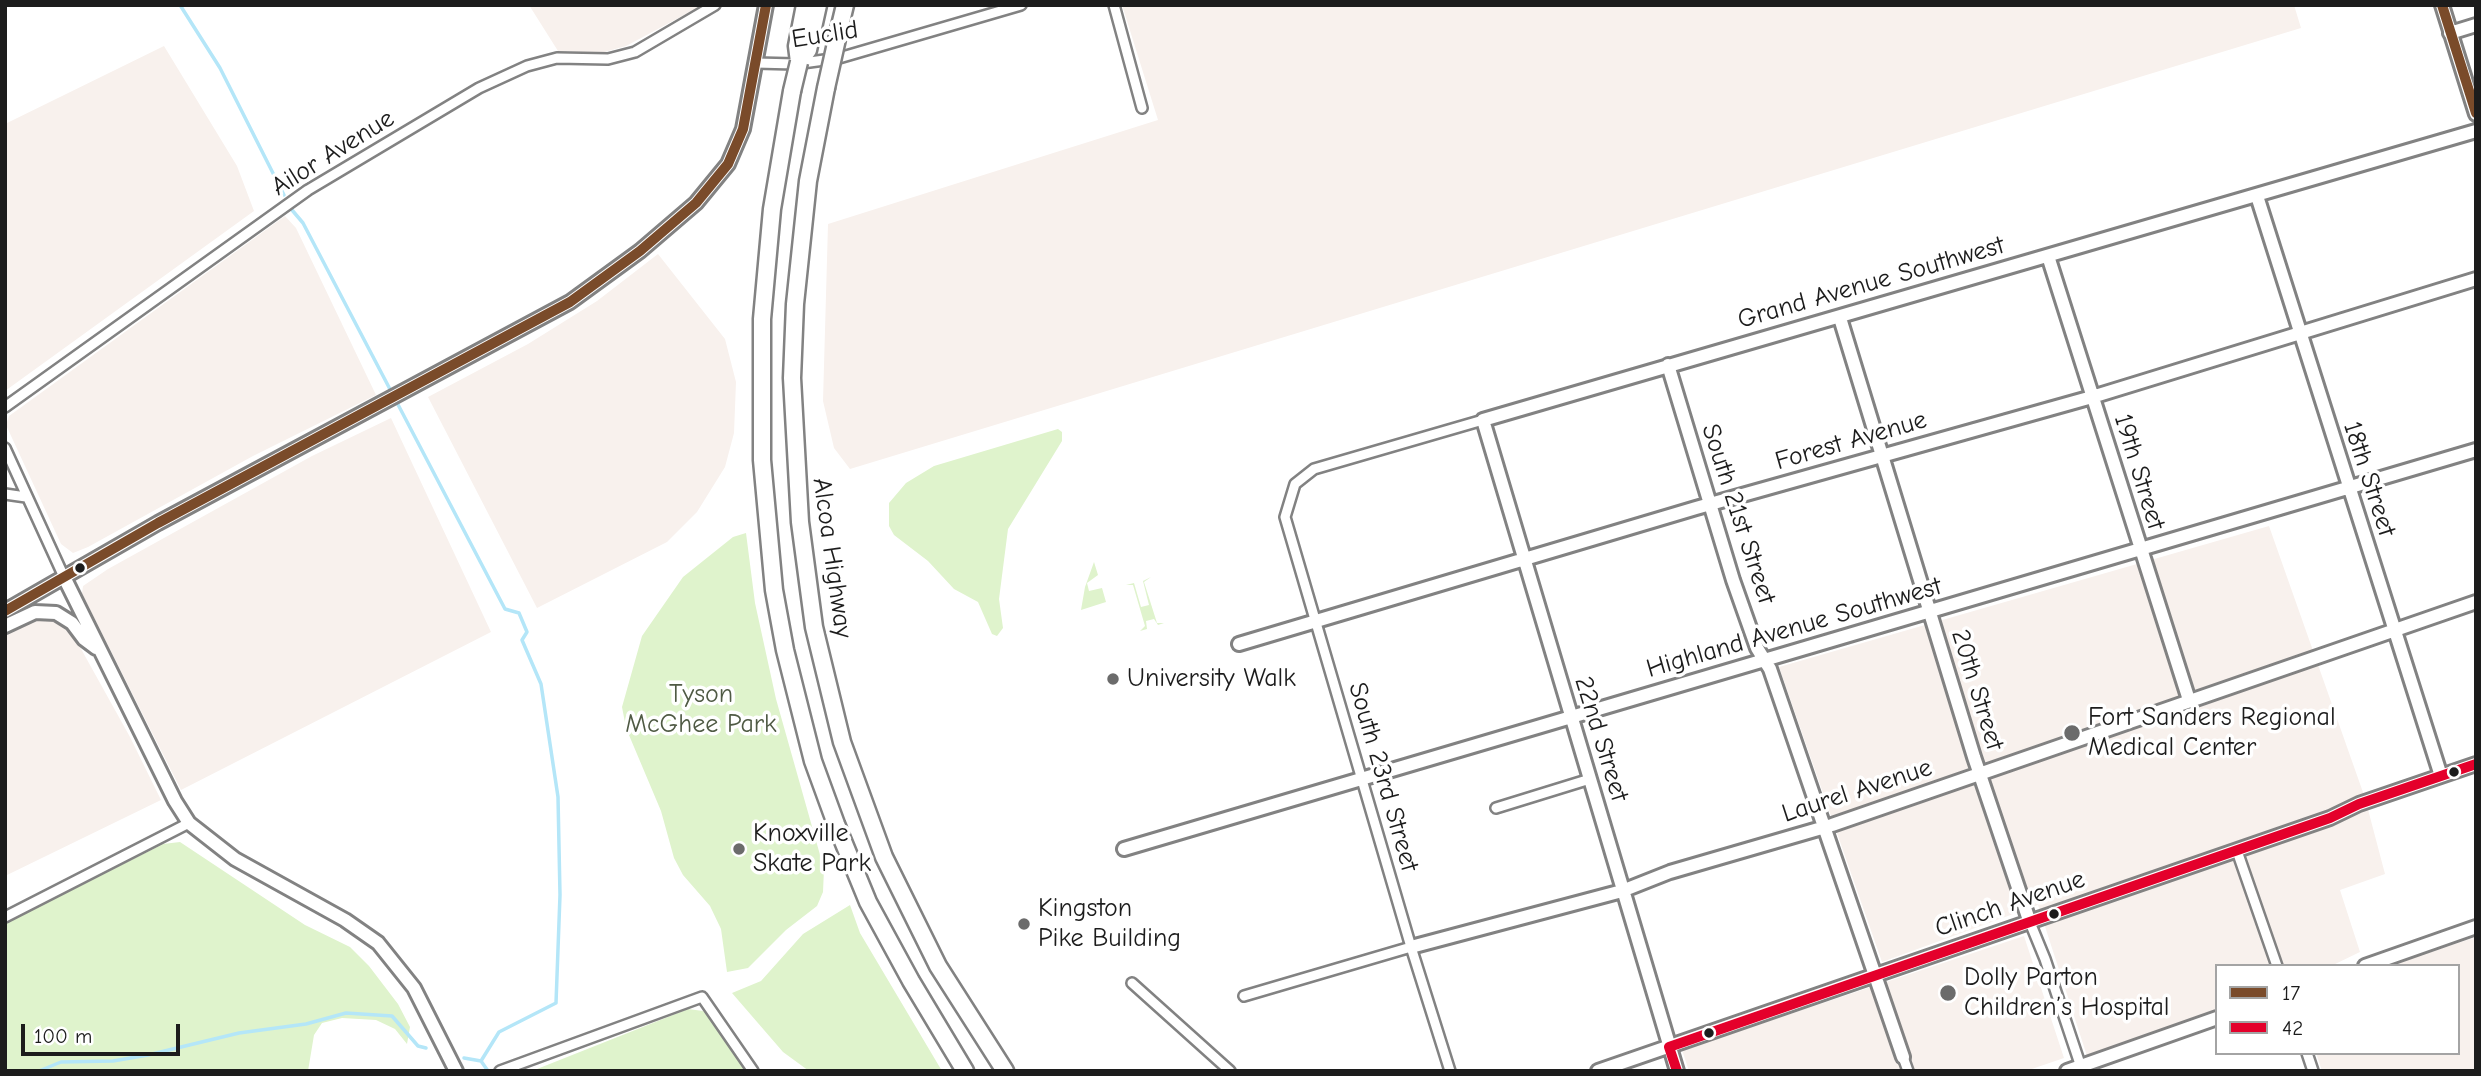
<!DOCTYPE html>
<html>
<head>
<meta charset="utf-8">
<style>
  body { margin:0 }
  #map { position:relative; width:2481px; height:1076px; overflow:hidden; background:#fff; font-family:"Comic Neue",sans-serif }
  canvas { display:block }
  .frame { position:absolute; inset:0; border:7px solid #1c1c1c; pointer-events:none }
  .legend { position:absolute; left:2215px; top:964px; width:245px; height:91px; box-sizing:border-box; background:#fff; border:2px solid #a4a4a4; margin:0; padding:9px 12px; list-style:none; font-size:21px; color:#1c1c1c }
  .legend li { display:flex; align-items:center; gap:14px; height:35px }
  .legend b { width:35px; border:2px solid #a4a4a4 }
  .scale { position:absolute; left:21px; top:1024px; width:159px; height:32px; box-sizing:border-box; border:4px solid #1c1c1c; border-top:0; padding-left:9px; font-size:21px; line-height:24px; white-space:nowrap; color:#1c1c1c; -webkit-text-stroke:5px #fff; paint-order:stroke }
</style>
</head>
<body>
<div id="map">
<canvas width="2481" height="1076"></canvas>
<div class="frame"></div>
<ul class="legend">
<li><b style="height:9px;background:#7a4b2a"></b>17</li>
<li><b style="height:9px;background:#e4002b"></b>42</li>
</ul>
<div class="scale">100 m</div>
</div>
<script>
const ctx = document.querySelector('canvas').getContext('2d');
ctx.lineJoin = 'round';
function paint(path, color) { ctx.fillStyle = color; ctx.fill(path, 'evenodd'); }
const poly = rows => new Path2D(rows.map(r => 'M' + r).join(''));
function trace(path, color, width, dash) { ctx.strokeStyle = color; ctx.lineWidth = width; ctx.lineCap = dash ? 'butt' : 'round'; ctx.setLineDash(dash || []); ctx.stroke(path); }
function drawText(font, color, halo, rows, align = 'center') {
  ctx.font = font + ' "Comic Neue",sans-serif'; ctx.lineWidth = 7; ctx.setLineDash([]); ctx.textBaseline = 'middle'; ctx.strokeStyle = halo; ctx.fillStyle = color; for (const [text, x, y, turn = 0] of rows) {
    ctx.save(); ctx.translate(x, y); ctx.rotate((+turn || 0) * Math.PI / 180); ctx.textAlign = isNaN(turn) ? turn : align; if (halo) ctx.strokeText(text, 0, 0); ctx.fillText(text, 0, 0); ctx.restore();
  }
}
paint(poly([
  [529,5,703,5,626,46,601,53,558,51],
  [1122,5,2294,5,2301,28,850,469,834,448,823,401,828,224,1158,120],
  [164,46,237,166,254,211,5,391,5,124],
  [285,216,296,228,376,395,253,456,88,547,73,553,61,544,6,425,9,416],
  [658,254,725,339,736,382,734,433,725,467,697,512,667,542,537,608,428,397,528,344,597,301],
  [391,418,491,632,181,790,82,594,83,586,108,569,312,456],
  [2269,526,2365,798,2385,874,2340,890,2360,952,2331,966,2217,966,2217,1013,2088,1059,2038,905,1882,962,1779,667],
  [42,618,55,620,75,638,130,737,161,800,5,876,5,635],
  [2024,936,2064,1058,2026,1071,1689,1071,1682,1050],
  [2476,937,2476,1071,2322,1071,2316,1053,2458,1053,2458,966,2389,966]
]), '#f8f1ed');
paint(poly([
  [1058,429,1062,432,1062,441,1008,529,999,599,1003,628,997,636,992,634,978,602,954,589,928,561,894,535,889,526,889,503,906,483,934,466],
  [746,533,755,603,776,699,824,869,823,892,817,906,786,930,748,968,727,972,721,929,710,906,683,875,674,858,661,811,626,728,622,707,642,636,683,577,733,537],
  [1094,562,1098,575,1087,583,1089,591,1102,588,1106,602,1081,610,1085,587],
  [1151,577,1144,582,1157,623,1164,623,1158,625,1154,619,1146,621,1147,629,1140,631,1145,626,1133,585,1126,585,1134,583,1141,607,1149,605,1143,581],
  [180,842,305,925,350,947,369,966,398,1004,410,1027,407,1044,395,1029,376,1020,342,1018,322,1023,314,1035,308,1071,5,1071,5,924,163,844],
  [850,905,860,933,942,1071,809,1071,783,1052,732,993,761,981,803,934],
  [688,1009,703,1011,712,1019,748,1071,532,1071]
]), '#dff3cc');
trace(poly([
  [180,5,220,68,284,195],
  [292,210,303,223,505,609,519,613,527,632,522,640,541,684,558,797,560,895,556,1003,499,1032,481,1061],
  [464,1058,481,1061,488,1071],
  [39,1071,61,1062,113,1061,148,1055,239,1033,306,1024,346,1013,392,1016,418,1046,426,1048]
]), '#b4e6f8', 3.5);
const street = poly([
  [1114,5,1142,108],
  [756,63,795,64,839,58,1021,5],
  [5,407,308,190,479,88,527,66,557,58,608,59,635,52,715,5],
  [5,448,64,577],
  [5,494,26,497],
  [1496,808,1590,779],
  [2237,851,2277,966],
  [5,917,189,823],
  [2029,920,2045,959,2082,1070],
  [1132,983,1230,1071],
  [1244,996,1411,947],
  [2307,1053,2313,1071],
  [1903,1057,1908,1071],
  [500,1071,702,997,753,1071],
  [1450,1071,1411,947,1285,517,1295,484,1314,469,1483,420]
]);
const secondary = poly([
  [2442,5,2476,114],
  [2450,33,2476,25],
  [2257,196,2441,776],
  [2048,256,2189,700],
  [1840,318,1974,757,2029,920],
  [1668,365,1733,580,1757,648,1770,669,1903,1057],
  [64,577,175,801,189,823,235,859,345,920,378,943,414,988,456,1071],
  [5,611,158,523,570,302,640,251,696,203,728,164,743,129,766,5],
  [5,626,35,612,56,613,72,623,84,639,96,648],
  [1239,644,1696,508,2092,397,2476,279],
  [1124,849,2476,450],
  [1411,947,1622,891,1670,872,1832,825,2476,602],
  [2365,966,2476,927],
  [1598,1071,2330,818,2359,804,2476,764],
  [1677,1071,1483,420,2476,131],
  [2067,1071,2217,1018]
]);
const highway = poly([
  [839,30,845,5],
  [799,62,808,50,818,5],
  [799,62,797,46,805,5],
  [826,88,808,181,795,304,792,378,800,522,814,627,842,742,884,857,938,966,1005,1071],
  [792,91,772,209,762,319,762,460,774,590,785,650,813,761,836,824,868,902,911,981,965,1071]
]);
trace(street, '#828282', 14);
trace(secondary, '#828282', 18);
trace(highway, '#828282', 21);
trace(street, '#fff', 9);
trace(secondary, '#fff', 12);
trace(highway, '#fff', 16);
const highwayBridge = poly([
  [826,88,839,30],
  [792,91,799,62]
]);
trace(highwayBridge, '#828282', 21, []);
trace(highwayBridge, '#fff', 16);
trace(poly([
  [2442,5,2476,113],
  [5,611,158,523,570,302,640,251,696,203,728,164,743,129,766,5]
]), '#7a4b2a', 10);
trace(poly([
  [1677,1071,1669,1047,2330,818,2359,804,2476,764]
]), '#e4002b', 10);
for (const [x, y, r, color] of [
  [80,568,6,"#1c1c1c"],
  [1113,679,7,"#6b6b6b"],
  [2072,733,9,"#6b6b6b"],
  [2454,772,6,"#1c1c1c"],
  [739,849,7,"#6b6b6b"],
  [2054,914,6,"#1c1c1c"],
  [1024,924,7,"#6b6b6b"],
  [1948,993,9,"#6b6b6b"],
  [1709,1033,6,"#1c1c1c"]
]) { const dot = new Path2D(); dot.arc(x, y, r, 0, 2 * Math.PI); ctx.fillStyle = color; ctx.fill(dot); trace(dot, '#fff', 2.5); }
drawText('26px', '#1c1c1c', '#fff', [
  ["Euclid",825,35,-9],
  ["Ailor Avenue",333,153,-32],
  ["Grand Avenue Southwest",1871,283,-16],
  ["Forest Avenue",1851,441,-16],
  ["19th Street",2139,472,73],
  ["18th Street",2369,479,72],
  ["South 21st Street",1738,514,72],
  ["Alcoa Highway",832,558,82],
  ["Highland Avenue Southwest",1794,628,-16],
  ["20th Street",1977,690,73],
  ["22nd Street",1601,739,73],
  ["South 23rd Street",1383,777,74],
  ["Laurel Avenue",1857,791,-18],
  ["Clinch Avenue",2010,904,-19]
]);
drawText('26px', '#1c1c1c', '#fff', [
  ["University Walk",1127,679],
  ["Fort Sanders Regional",2088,718],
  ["Medical Center",2088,748],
  ["Knoxville",753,834],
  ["Skate Park",753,864],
  ["Kingston",1038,909],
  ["Pike Building",1038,939],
  ["Dolly Parton",1964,978],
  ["Children’s Hospital",1964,1008]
], 'left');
drawText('26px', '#4f5a44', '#fff', [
  ["Tyson",701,695],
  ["McGhee Park",701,725]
]);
</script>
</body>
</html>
